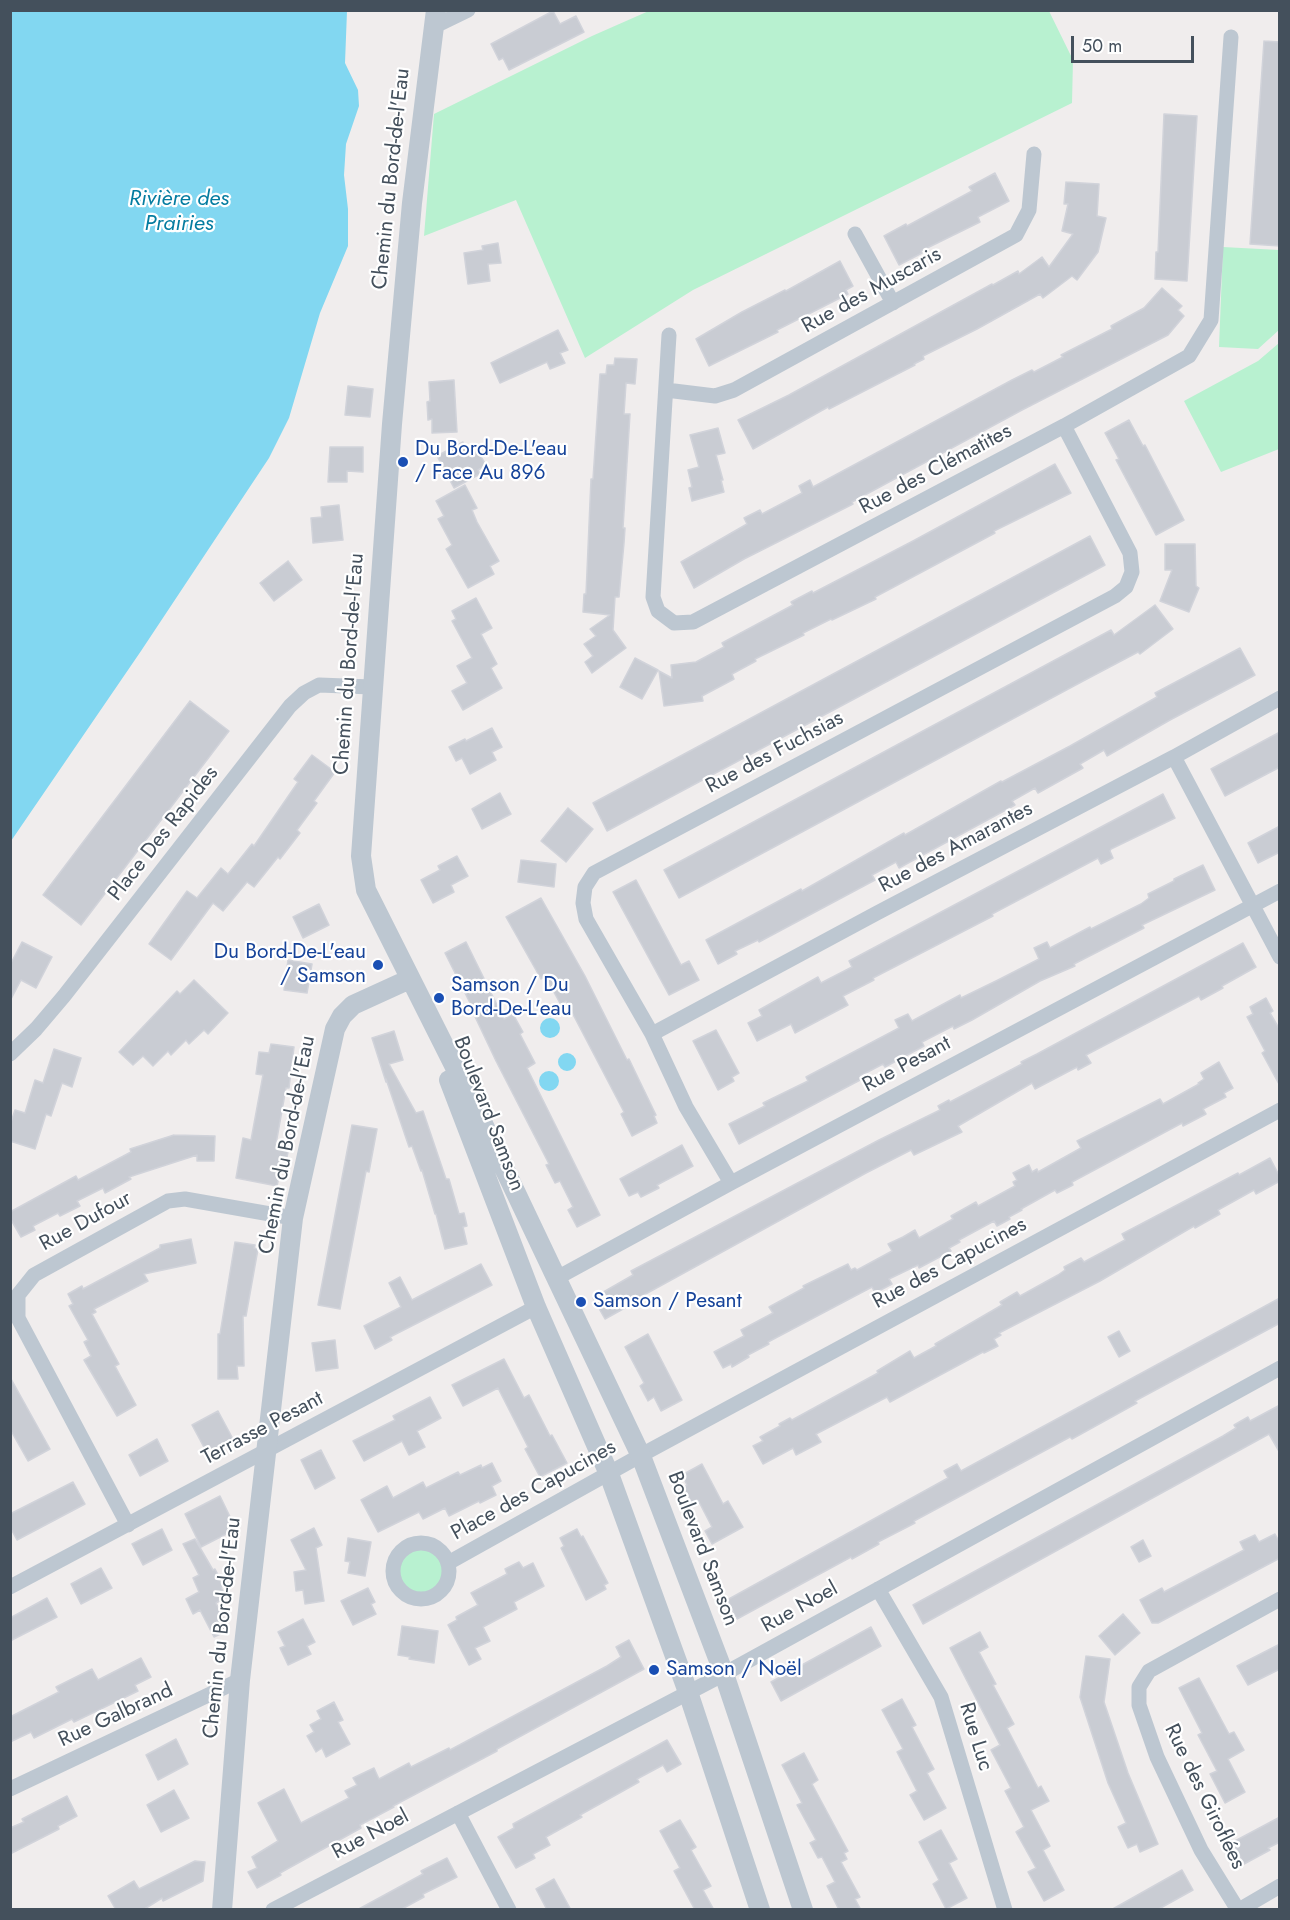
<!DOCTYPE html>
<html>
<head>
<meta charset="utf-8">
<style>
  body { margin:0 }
  #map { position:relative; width:1290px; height:1920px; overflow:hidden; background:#f0eded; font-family:Jost,sans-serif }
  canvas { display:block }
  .frame { position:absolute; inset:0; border:12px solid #44505c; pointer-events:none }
  .scale { position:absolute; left:1071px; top:36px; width:123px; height:27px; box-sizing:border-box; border:3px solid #44505c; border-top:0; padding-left:8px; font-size:18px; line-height:21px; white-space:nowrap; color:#44505c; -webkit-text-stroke:4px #fff; paint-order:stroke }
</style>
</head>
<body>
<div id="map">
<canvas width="1290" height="1920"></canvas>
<div class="frame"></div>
<div class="scale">50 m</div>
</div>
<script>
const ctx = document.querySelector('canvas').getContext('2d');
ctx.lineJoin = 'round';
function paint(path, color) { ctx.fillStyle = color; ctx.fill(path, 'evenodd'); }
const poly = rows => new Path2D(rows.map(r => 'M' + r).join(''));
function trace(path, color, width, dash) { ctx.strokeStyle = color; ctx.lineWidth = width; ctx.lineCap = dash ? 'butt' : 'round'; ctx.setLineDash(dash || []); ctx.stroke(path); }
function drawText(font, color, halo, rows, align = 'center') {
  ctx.font = font + ' Jost,sans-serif'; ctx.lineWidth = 4.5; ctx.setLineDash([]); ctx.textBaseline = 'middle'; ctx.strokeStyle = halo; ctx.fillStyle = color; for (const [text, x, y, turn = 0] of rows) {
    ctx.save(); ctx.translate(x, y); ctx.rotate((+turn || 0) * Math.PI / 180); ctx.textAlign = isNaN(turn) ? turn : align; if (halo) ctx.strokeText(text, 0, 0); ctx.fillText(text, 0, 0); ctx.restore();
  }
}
paint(poly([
  [651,10,1049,11,1073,60,1072,103,693,290,585,358,516,200,424,236,434,114,592,36],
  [1223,247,1279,250,1279,330,1258,349,1219,347],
  [1279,343,1279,449,1221,472,1184,401,1258,361],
  '393 1571a28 28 0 1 1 56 0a28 28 0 1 1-56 0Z'
]), '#b8f1d0');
paint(poly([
  [11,10,347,11,345,63,358,90,359,106,346,144,344,175,348,209,348,246,320,313,289,418,269,458,141,651,11,841],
  '540 1028a10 10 0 1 1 20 0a10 10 0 1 1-20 0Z',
  '558 1062a9 9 0 1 1 18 0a9 9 0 1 1-18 0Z',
  '539 1081a10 10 0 1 1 20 0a10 10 0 1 1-20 0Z'
]), '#82d7f1');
const building = poly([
  [553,11,560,24,576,16,584,32,509,70,503,58,499,60,491,44,553,11],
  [1264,41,1280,42,1280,246,1250,244,1264,41],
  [1164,114,1197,116,1187,281,1155,279,1156,252,1158,252,1164,114],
  [995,173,1009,201,978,217,980,222,921,251,922,253,899,265,884,236,906,224,907,226,972,191,969,187,995,173],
  [1066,182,1099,184,1097,216,1106,218,1098,252,1077,280,1072,276,1043,298,1040,294,977,329,923,356,924,359,914,364,915,365,829,409,828,407,753,449,738,420,789,395,992,284,993,285,1018,271,1019,274,1042,257,1049,267,1073,234,1062,231,1068,204,1064,204,1066,182],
  [498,243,501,263,488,264,490,281,468,284,464,253,483,250,482,246,498,243],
  [840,261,853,286,846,290,848,294,777,330,778,332,709,366,696,339,742,312,785,290,786,291,840,261],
  [1162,288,1182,306,1178,310,1184,316,1168,335,1022,410,852,502,853,504,744,559,694,588,681,562,747,524,744,518,760,510,762,514,802,493,799,486,810,480,813,487,1012,380,1032,370,1034,372,1063,357,1061,355,1112,329,1111,326,1144,308,1162,288],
  [558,330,568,350,560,353,565,363,550,369,547,362,500,383,491,363,558,330],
  [615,358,637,359,635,384,626,383,624,414,630,414,623,528,625,528,624,543,619,597,615,597,613,630,626,648,592,673,585,662,593,656,584,644,596,636,590,629,610,615,583,612,584,594,586,594,591,479,593,479,600,374,606,374,607,365,614,365,615,358],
  [454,380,457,432,432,433,432,419,428,420,427,402,430,401,429,382,454,380],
  [348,386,373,389,370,417,345,415,348,386],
  [1129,420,1143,446,1145,445,1184,520,1156,535,1116,460,1119,459,1105,433,1129,420],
  [718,428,725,453,716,455,723,480,721,480,724,492,692,501,689,488,692,487,688,470,699,467,690,435,718,428],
  [463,442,470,456,478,451,486,465,478,470,480,474,454,488,437,456,463,442],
  [330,447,363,447,363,472,347,471,347,482,328,482,330,447],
  [1055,464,1071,493,994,531,995,533,875,597,876,599,832,620,831,619,803,633,804,635,755,659,756,661,732,674,734,679,702,696,703,701,664,706,659,671,672,678,671,665,696,662,724,647,722,643,793,605,791,602,812,591,813,593,913,541,1055,464],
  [465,485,477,508,472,510,477,522,499,561,490,566,494,574,468,588,446,549,452,545,438,519,444,516,436,501,465,485],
  [339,505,343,540,313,543,311,518,322,517,321,507,339,505],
  [1090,536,1105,565,607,831,593,803,1090,536],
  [1165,544,1195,544,1196,586,1199,588,1189,612,1160,601,1172,570,1165,570,1165,544],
  [288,561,302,580,274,601,260,583,288,561],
  [476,598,492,628,481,634,497,664,491,668,502,688,463,710,452,691,467,683,457,666,472,658,452,621,456,619,452,611,476,598],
  [1155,605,1173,629,1140,654,1138,652,1085,680,679,898,664,870,1111,630,1114,635,1155,605],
  [1240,648,1255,675,1170,720,1107,756,1104,750,1080,764,1083,768,1038,793,1035,788,1012,801,1015,805,899,868,896,862,872,875,875,880,759,942,758,940,735,951,737,954,718,964,706,940,801,889,802,891,904,833,905,835,1001,781,1002,782,1070,746,1157,697,1155,693,1240,648],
  [635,658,658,670,642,699,620,687,635,658],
  [190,701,229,731,81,925,43,895,190,701],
  [492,728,502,747,492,752,496,760,470,774,462,758,456,761,449,747,465,739,466,741,492,728],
  [1280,732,1280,767,1225,796,1211,769,1280,732],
  [312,755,335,772,314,801,317,803,297,830,300,833,280,859,278,857,254,887,247,882,223,911,213,903,171,960,149,944,187,891,197,898,221,868,228,874,252,844,254,846,298,782,294,779,312,755],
  [500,793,511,814,482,829,472,809,500,793],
  [1163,794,1175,818,1111,849,1110,851,1113,858,1101,864,1098,858,992,914,993,916,873,978,874,980,843,996,848,1005,795,1033,791,1024,757,1041,748,1023,762,1016,759,1010,818,977,821,983,852,967,849,961,1163,794],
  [568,808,593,829,566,862,541,841,568,808],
  [1280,826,1280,852,1258,863,1248,843,1280,826],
  [457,856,468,876,451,885,454,892,433,903,421,880,440,870,438,866,457,856],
  [521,860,556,864,554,887,518,882,521,860],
  [1203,865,1215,890,1142,925,1144,928,1074,964,1075,966,1040,981,972,1020,954,1029,953,1026,922,1042,924,1046,885,1067,883,1064,860,1076,862,1079,739,1144,729,1124,765,1106,763,1103,808,1081,806,1077,899,1028,895,1020,908,1014,912,1021,960,995,961,998,998,980,1039,959,1034,948,1047,942,1050,948,1090,927,1091,929,1141,904,1149,898,1148,894,1174,881,1174,879,1203,865],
  [636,880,681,965,689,961,699,980,669,995,613,892,636,880],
  [541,898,585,976,627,1060,629,1059,656,1115,654,1116,657,1123,632,1136,621,1114,624,1112,566,1001,561,1005,545,976,541,979,506,917,541,898],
  [319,904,329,925,303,938,293,917,319,904],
  [22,942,52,957,36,988,21,980,10,1001,10,965,22,942],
  [466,942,504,1019,513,1014,523,1032,520,1034,535,1063,527,1068,600,1215,577,1227,568,1210,573,1207,560,1181,555,1183,546,1165,549,1164,496,1061,469,1004,470,1003,445,953,466,942],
  [1243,943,1256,967,1222,986,1223,988,1201,1000,1199,996,1086,1055,1091,1063,1078,1070,1077,1067,1035,1089,1032,1083,958,1126,962,1132,914,1155,911,1150,866,1173,631,1302,632,1304,605,1319,593,1298,633,1275,631,1271,879,1140,940,1110,938,1106,949,1100,950,1102,1022,1064,1021,1062,1037,1054,1243,943],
  [288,960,312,964,307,993,284,990,288,960],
  [194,980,228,1013,208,1034,204,1030,189,1044,186,1040,171,1055,168,1051,153,1066,143,1056,133,1065,119,1052,177,991,180,994,194,980],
  [1266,998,1273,1011,1270,1013,1280,1030,1280,1086,1262,1053,1265,1051,1247,1017,1253,1014,1250,1007,1266,998],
  [716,1030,739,1073,732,1077,734,1081,718,1090,693,1041,716,1030],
  [394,1031,403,1060,389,1064,416,1113,423,1111,446,1179,449,1179,459,1214,464,1213,467,1226,463,1227,467,1244,445,1249,436,1214,435,1214,422,1170,421,1171,412,1146,409,1147,386,1079,386,1082,372,1038,394,1031],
  [271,1044,294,1047,289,1088,286,1088,276,1144,289,1147,285,1167,281,1167,277,1186,236,1178,243,1138,251,1140,263,1075,256,1074,259,1052,269,1053,271,1044],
  [54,1049,81,1058,72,1087,62,1083,51,1116,46,1114,35,1149,10,1141,10,1125,15,1110,25,1113,35,1080,43,1083,54,1049],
  [1219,1062,1233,1088,1224,1093,1226,1097,1203,1109,1206,1114,1183,1126,1182,1123,1141,1145,1072,1182,1073,1185,1057,1193,1055,1190,1021,1209,1022,1210,1009,1217,1010,1219,997,1226,994,1221,959,1240,960,1242,949,1248,951,1251,919,1268,918,1265,889,1279,892,1284,875,1293,872,1287,768,1342,769,1344,748,1355,749,1357,732,1367,731,1364,723,1368,714,1352,744,1336,741,1330,773,1313,769,1307,804,1288,803,1286,848,1264,851,1270,855,1268,857,1270,892,1251,888,1244,903,1237,915,1230,919,1238,953,1219,951,1216,976,1202,978,1206,1015,1186,1013,1182,1017,1180,1013,1173,1029,1165,1032,1172,1037,1169,1038,1172,1081,1148,1077,1141,1160,1099,1163,1104,1199,1084,1198,1083,1204,1079,1201,1073,1219,1062],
  [352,1125,377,1129,369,1172,366,1171,340,1309,318,1305,352,1125],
  [174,1135,215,1136,214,1161,197,1161,197,1155,129,1177,131,1179,105,1193,103,1188,77,1201,80,1206,60,1216,58,1213,33,1226,35,1230,21,1237,10,1218,10,1212,76,1176,78,1180,131,1152,130,1149,174,1135],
  [682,1145,693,1166,657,1185,659,1188,641,1197,638,1192,629,1196,620,1179,682,1145],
  [1270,1158,1280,1177,1280,1181,1256,1194,1254,1190,1218,1210,1220,1214,1195,1228,1194,1226,1100,1281,999,1333,1001,1335,994,1339,998,1346,984,1353,983,1352,890,1402,887,1397,816,1434,821,1442,796,1455,793,1448,763,1464,753,1446,763,1441,760,1437,780,1426,779,1424,790,1418,792,1420,878,1373,877,1371,910,1351,914,1358,936,1346,935,1344,1002,1305,1000,1302,1017,1292,1020,1296,1058,1275,1065,1270,1064,1267,1081,1258,1084,1262,1125,1240,1122,1234,1238,1173,1239,1175,1270,1158],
  [191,1239,196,1263,144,1274,148,1281,94,1309,96,1312,92,1314,119,1364,115,1366,136,1405,117,1416,84,1360,91,1356,84,1342,88,1340,69,1306,73,1304,68,1294,82,1286,83,1289,160,1248,160,1245,191,1239],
  [235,1242,255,1245,254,1248,258,1249,246,1316,243,1316,244,1366,237,1366,238,1379,218,1379,218,1334,220,1334,235,1242],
  [481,1264,492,1285,390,1337,392,1340,375,1349,364,1326,401,1307,389,1283,400,1277,412,1300,481,1264],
  [1280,1298,1280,1323,1135,1401,1137,1403,1072,1439,1070,1437,914,1521,915,1523,878,1542,879,1544,852,1559,851,1557,737,1619,727,1600,948,1478,944,1471,957,1464,961,1471,1280,1298],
  [1119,1331,1130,1351,1119,1357,1108,1337,1119,1331],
  [648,1334,682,1400,661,1411,654,1397,648,1401,640,1386,644,1383,625,1347,648,1334],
  [335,1340,338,1368,316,1371,312,1343,335,1340],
  [504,1359,524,1398,529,1395,550,1436,552,1435,567,1463,540,1477,525,1449,528,1447,498,1388,463,1406,452,1385,504,1359],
  [10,1377,50,1449,28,1461,10,1429,10,1377],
  [430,1397,441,1418,417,1431,425,1447,409,1455,402,1441,364,1461,353,1441,395,1420,393,1416,430,1397],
  [1280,1405,1280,1453,1269,1434,923,1624,913,1605,1223,1436,1236,1428,1234,1425,1248,1417,1250,1421,1280,1405],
  [218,1411,233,1439,207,1453,192,1425,218,1411],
  [157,1439,168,1461,140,1476,129,1455,157,1439],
  [321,1450,335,1478,315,1489,301,1460,321,1450],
  [492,1463,501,1481,492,1486,496,1495,480,1503,479,1501,449,1516,445,1508,423,1519,419,1512,378,1532,361,1500,387,1486,393,1498,423,1482,426,1488,458,1472,460,1475,481,1465,482,1468,492,1463],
  [702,1464,723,1504,728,1501,743,1527,712,1544,705,1531,712,1527,698,1500,692,1503,683,1488,687,1485,682,1475,702,1464],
  [73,1482,85,1504,17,1540,10,1527,10,1514,73,1482],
  [220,1496,236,1529,201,1547,185,1514,220,1496],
  [314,1528,322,1545,316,1548,324,1601,305,1604,303,1590,296,1591,294,1572,306,1570,291,1540,314,1528],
  [162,1529,172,1550,143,1565,132,1544,162,1529],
  [577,1529,581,1537,583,1536,608,1583,604,1585,606,1589,586,1600,561,1548,564,1546,560,1538,577,1529],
  [1275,1534,1280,1543,1280,1558,1158,1623,1152,1623,1140,1600,1162,1588,1164,1592,1244,1550,1240,1542,1255,1535,1259,1542,1275,1534],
  [348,1538,371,1542,365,1576,348,1573,350,1562,345,1561,348,1538],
  [195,1539,213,1570,215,1569,224,1586,221,1587,226,1597,216,1603,229,1630,214,1637,200,1610,193,1614,186,1599,199,1592,193,1578,199,1575,183,1544,195,1539],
  [1143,1540,1151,1556,1139,1562,1131,1547,1143,1540],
  [519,1562,523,1568,533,1563,544,1586,514,1602,517,1609,483,1627,490,1641,475,1648,481,1659,469,1665,448,1625,457,1620,456,1617,478,1605,471,1593,507,1574,505,1569,519,1562],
  [101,1568,112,1588,81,1604,71,1584,101,1568],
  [368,1588,375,1602,371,1604,376,1614,353,1625,341,1601,368,1588],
  [47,1598,57,1617,10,1641,10,1618,47,1598],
  [1123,1614,1140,1633,1115,1655,1099,1636,1123,1614],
  [303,1619,315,1642,307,1646,311,1654,288,1665,280,1648,285,1646,278,1632,303,1619],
  [402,1626,438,1631,434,1663,409,1659,410,1657,398,1655,402,1626],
  [871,1627,881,1646,781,1701,771,1682,871,1627],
  [980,1632,988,1647,979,1652,996,1684,993,1685,1014,1724,1007,1728,1038,1788,1041,1786,1049,1801,1031,1810,1050,1846,1043,1850,1064,1890,1044,1901,1028,1872,1036,1868,1016,1832,1024,1827,1005,1791,1011,1788,991,1750,1000,1745,950,1648,980,1632],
  [629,1640,644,1669,497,1749,497,1751,393,1806,394,1807,360,1825,361,1828,280,1873,281,1875,257,1888,248,1872,257,1868,252,1857,278,1841,258,1803,284,1789,301,1823,349,1798,345,1791,357,1785,353,1778,374,1768,379,1779,409,1763,411,1767,449,1748,450,1750,607,1666,621,1657,616,1647,629,1640],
  [1280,1644,1280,1669,1248,1685,1237,1666,1280,1644],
  [1086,1656,1110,1659,1104,1702,1128,1773,1158,1844,1140,1852,1137,1844,1128,1848,1118,1827,1126,1823,1108,1783,1080,1697,1086,1656],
  [141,1658,151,1677,135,1685,138,1691,74,1722,72,1719,34,1738,31,1732,10,1742,10,1717,59,1692,56,1687,92,1669,98,1680,141,1658],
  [1199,1678,1229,1734,1234,1732,1244,1750,1228,1759,1245,1792,1225,1803,1210,1774,1217,1771,1198,1735,1202,1733,1179,1688,1199,1678],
  [902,1699,916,1725,912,1727,934,1769,927,1773,946,1808,924,1820,910,1795,917,1791,897,1752,903,1749,882,1710,902,1699],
  [334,1702,343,1720,338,1722,350,1744,326,1757,322,1748,316,1752,307,1736,314,1732,310,1725,321,1719,317,1711,334,1702],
  [176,1739,188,1764,158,1780,146,1755,176,1739],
  [667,1740,681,1764,667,1772,663,1765,637,1779,639,1782,580,1815,582,1817,546,1837,550,1845,533,1854,535,1858,516,1868,498,1837,514,1828,513,1824,667,1740],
  [804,1753,818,1780,812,1784,848,1851,844,1853,847,1859,841,1862,860,1897,855,1899,861,1910,839,1910,827,1886,835,1882,822,1857,818,1858,810,1843,816,1840,797,1805,802,1803,782,1765,804,1753],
  [174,1790,189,1818,161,1832,147,1805,174,1790],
  [67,1796,77,1816,58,1826,59,1829,10,1854,10,1828,24,1822,22,1819,67,1796],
  [1280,1817,1280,1842,1268,1848,1270,1850,1244,1864,1233,1842,1280,1817],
  [680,1820,696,1847,691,1850,711,1886,703,1890,714,1910,695,1910,674,1871,680,1868,660,1831,680,1820],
  [941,1830,957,1859,949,1863,967,1898,946,1909,933,1884,939,1880,919,1842,941,1830],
  [447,1858,457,1877,423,1894,424,1897,400,1910,357,1910,423,1874,421,1871,447,1858],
  [195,1861,205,1862,203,1881,163,1901,162,1898,143,1910,116,1910,108,1896,134,1881,139,1889,195,1861],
  [1182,1870,1193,1890,1157,1910,1111,1910,1182,1870],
  [554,1879,571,1910,547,1910,536,1889,554,1879]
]);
paint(building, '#c9ccd3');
trace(building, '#d1d3da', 1.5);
trace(poly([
  [433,27,468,10],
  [855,234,893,303],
  [669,335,653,597,658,611,674,623,693,622,1064,426,1189,356,1211,320,1231,37],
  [666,390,715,396,734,390,1016,235,1029,210,1034,154],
  [1174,757,1280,957],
  [652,1034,877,913,1174,757,1280,698],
  [10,1054,36,1029,64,996,290,706,304,693,319,685,372,687],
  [731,1183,686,1107,652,1034,586,919,583,903,585,887,594,873,1115,596,1126,587,1132,572,1130,553,1064,426],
  [555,1279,731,1183,1280,891],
  [128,1525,18,1318,18,1295,34,1275,168,1201,185,1199,293,1218],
  '393 1571a28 28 0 1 1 56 0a28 28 0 1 1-56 0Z',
  [448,1563,645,1453,1280,1110],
  [10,1587,536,1307],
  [878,1589,941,1697,1005,1910],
  [10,1789,240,1680],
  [458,1813,509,1910],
  [273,1910,724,1674,1280,1368],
  [1238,1910,1201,1850,1157,1757,1139,1705,1139,1687,1149,1671,1280,1599],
  [1239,1910,1280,1886]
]), '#bdc7d1', 15);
trace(poly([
  [436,10,412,203,392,424,361,856,366,890,476,1109,641,1456,724,1674,803,1910],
  [449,1080,536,1307,609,1474,688,1692,760,1910],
  [222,1910,240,1680,293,1218,335,1029,342,1016,353,1005,410,979]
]), '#bdc7d1', 20);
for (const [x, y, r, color] of [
  [403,462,6,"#1a4fb4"],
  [378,965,6,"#1a4fb4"],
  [439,998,6,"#1a4fb4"],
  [581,1302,6,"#1a4fb4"],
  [654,1670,6,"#1a4fb4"]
]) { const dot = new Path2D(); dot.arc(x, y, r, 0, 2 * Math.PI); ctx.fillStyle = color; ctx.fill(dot); trace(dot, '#fff', 2); }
drawText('21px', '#44505c', '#fff', [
  ["Chemin du Bord-de-l'Eau",392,179,-84],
  ["Rue des Muscaris",872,291,-29],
  ["Rue des Clématites",936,470,-28],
  ["Chemin du Bord-de-l'Eau",350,664,-86],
  ["Rue des Fuchsias",775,753,-28],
  ["Place Des Rapides",164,834,-52],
  ["Rue des Amarantes",956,848,-28],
  ["Rue Pesant",907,1065,-28],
  ["Boulevard Samson",488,1114,69],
  ["Chemin du Bord-de-l'Eau",288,1145,-79],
  ["Rue Dufour",86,1222,-29],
  ["Rue des Capucines",950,1264,-28],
  ["Terrasse Pesant",263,1429,-28],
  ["Place des Capucines",534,1491,-29],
  ["Boulevard Samson",702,1549,69],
  ["Rue Noel",800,1608,-29],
  ["Chemin du Bord-de-l'Eau",223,1628,-84],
  ["Rue Galbrand",116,1716,-25],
  ["Rue Luc",975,1737,73],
  ["Rue des Giroflées",1204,1797,64],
  ["Rue Noel",371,1835,-28]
]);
drawText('21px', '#164399', '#fff', [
  ["Du Bord-De-L'eau",415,450],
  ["/ Face Au 896",415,474],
  ["Du Bord-De-L'eau",366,953,"right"],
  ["/ Samson",366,977,"right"],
  ["Samson / Du",451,986],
  ["Bord-De-L'eau",451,1010],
  ["Samson / Pesant",593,1302],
  ["Samson / Noël",666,1670]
], 'left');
drawText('italic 22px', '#047ca0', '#fff', [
  ["Rivière des",179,200],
  ["Prairies",179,225]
]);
</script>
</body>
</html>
